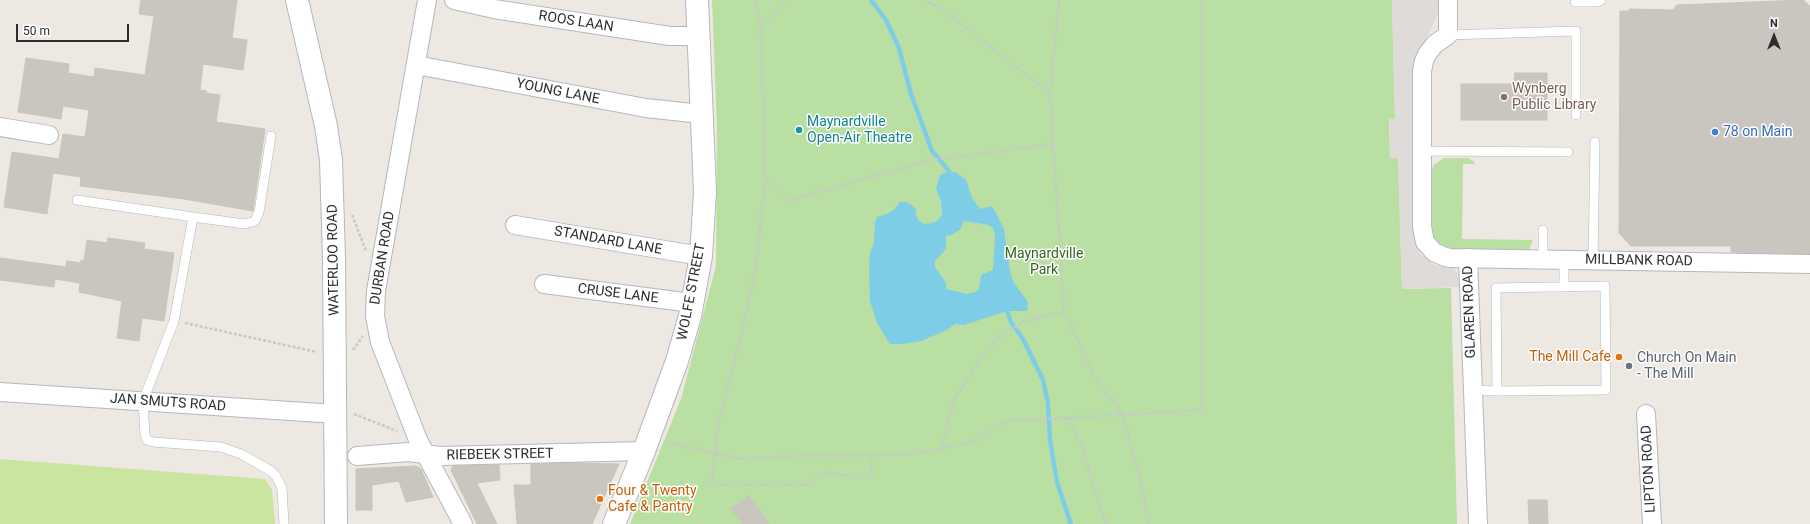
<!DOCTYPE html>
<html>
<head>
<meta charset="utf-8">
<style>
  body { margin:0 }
  #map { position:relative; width:1810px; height:524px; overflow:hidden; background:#ede8e1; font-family:Roboto,sans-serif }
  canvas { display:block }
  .north { position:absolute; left:1754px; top:16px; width:40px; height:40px; -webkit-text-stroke:3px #fff; paint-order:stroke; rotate:0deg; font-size:11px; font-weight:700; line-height:16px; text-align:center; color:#2d2d2d }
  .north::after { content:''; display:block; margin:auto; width:14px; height:18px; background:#2d2d2d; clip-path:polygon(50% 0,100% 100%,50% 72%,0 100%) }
  .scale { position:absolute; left:16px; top:24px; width:113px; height:18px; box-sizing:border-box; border:2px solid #2d2d2d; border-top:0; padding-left:5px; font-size:12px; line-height:14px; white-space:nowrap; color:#2d2d2d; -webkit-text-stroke:3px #fff; paint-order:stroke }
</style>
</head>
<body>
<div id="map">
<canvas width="1810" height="524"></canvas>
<div class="north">N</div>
<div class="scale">50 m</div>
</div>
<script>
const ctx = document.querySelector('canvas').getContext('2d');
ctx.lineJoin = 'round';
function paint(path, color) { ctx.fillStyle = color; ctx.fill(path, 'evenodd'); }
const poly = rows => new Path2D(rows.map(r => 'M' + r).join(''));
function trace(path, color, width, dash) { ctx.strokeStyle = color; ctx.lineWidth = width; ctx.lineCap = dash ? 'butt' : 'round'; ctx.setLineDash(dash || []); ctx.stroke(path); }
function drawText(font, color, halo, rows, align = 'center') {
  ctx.font = font + ' Roboto,sans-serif'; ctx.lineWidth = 3; ctx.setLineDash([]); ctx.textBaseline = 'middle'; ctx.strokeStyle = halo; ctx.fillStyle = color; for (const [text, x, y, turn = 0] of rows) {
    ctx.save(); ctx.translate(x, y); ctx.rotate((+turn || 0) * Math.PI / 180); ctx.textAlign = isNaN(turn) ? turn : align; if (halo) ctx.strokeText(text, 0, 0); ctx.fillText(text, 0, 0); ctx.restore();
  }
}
paint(poly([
  [712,0,1392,0,1395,119,1389,120,1390,157,1398,157,1402,289,1451,288,1457,524,630,524,681,399,716,266,717,128],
  [1444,158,1469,158,1474,162,1475,164,1463,164,1462,239,1533,240,1529,250,1450,250,1444,249,1434,240,1430,229,1430,175,1434,165]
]), '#b9dfa3');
paint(poly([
  [0,459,265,479,272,490,275,524,0,524]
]), '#c9e59f');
paint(poly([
  [1392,0,1440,0,1440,9,1415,64,1413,231,1420,254,1436,266,1452,267,1460,275,1460,287,1402,289,1398,158,1390,158,1389,119,1395,119]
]), '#dedbd8');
paint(poly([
  [949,171,957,173,966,180,972,198,980,209,992,206,998,217,1004,229,1010,272,1014,283,1028,302,1027,311,1007,311,964,325,955,324,947,330,921,341,903,344,890,344,877,323,870,301,869,270,870,253,874,243,875,222,877,217,887,214,895,209,900,202,906,202,912,205,916,210,916,216,919,221,925,224,932,223,938,220,942,215,941,201,936,189,940,175],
  [964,221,989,225,993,228,995,235,993,270,981,275,979,289,975,292,967,294,946,289,946,283,935,267,935,261,946,249,946,236,951,235,960,230]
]), '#7ecde6');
trace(poly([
  [871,0,886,20,899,48,911,94,932,151,949,171],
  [1007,311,1011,322,1023,339,1043,380,1048,403,1050,440,1057,482,1071,524]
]), '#7ecde6', 4.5);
const building = poly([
  [141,0,237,0,232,38,247,40,243,70,203,64,200,90,207,91,206,93,220,95,216,122,265,129,253,211,184,199,80,186,81,177,53,173,47,214,4,207,12,152,59,159,63,134,85,137,89,110,63,106,61,119,18,112,26,58,69,64,68,73,94,77,95,68,145,75,154,16,139,14,141,0],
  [1803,0,1810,6,1810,254,1731,252,1731,246,1631,246,1619,233,1620,11,1629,11,1629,9,1673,10,1677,5,1803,0],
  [1515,73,1547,73,1547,120,1461,120,1461,84,1514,84,1515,73],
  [108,238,145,243,144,249,174,253,164,321,142,318,139,341,117,338,122,301,79,292,80,283,55,279,54,287,0,280,0,258,66,267,67,261,81,263,81,260,84,261,87,240,107,243,108,238],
  [582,463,619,464,592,524,517,524,514,485,531,485,531,464,582,463],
  [499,465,500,480,477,483,497,524,477,524,451,470,453,466,499,465],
  [416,466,421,469,433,497,406,502,399,481,372,485,372,510,356,510,356,469,416,466],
  [748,496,770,524,743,524,731,509,748,496],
  [1528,500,1547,500,1548,524,1529,524,1528,500]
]);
paint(building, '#c9c6bf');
trace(building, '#c9c4bb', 1);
const service = poly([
  [1575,2,1598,2,1601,0],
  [1448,35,1576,31,1576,115],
  [1422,151,1568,152],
  [77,200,193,217,174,321,143,401,145,435,147,440,153,442,221,447,241,454,271,471,276,476,282,488,284,524],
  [193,217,245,224,255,221,259,212,271,136],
  [1543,260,1543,230],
  [1564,260,1564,287],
  [1593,260,1595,142],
  [1605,286,1606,390,1497,391,1496,288,1605,286],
  [1473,390,1497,391]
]);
const minor = poly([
  [427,0,376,291,375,316,380,342,418,440,463,524],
  [454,0,494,9,624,29,670,36,698,36],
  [1448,0,1448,35,1435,44,1427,54,1424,61,1422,71,1422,227,1425,242,1434,252,1445,257,1451,258,1810,264],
  [416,65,646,108,701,114],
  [0,127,49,135],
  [515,225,701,256],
  [1468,258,1478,524],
  [544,284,692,303],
  [0,392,336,414],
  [1646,414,1652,524],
  [357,456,409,452,440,456,644,451]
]);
const tertiary = poly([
  [614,524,644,451,677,361,690,316,701,256,705,192,697,0]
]);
const secondary = poly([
  [297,0,326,126,331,160,334,258,336,524]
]);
trace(service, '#b4b7bf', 10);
trace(minor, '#b4b7bf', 20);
trace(tertiary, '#b4b7bf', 24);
trace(secondary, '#b4b7bf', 24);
trace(poly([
  [755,0,761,28,765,178,756,266,739,343,719,420,715,453,740,459,818,455,871,455,921,453,972,442,990,430,1010,421,1202,410,1202,0],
  [924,0,942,9,1050,93],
  [1059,0,1050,93,1064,311,1094,376,1123,415,1143,491,1148,524],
  [761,28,787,0],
  [766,178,789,201,925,161,1052,144],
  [352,215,366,251],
  [185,323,317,352],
  [353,350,363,336],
  [354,414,397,431],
  [1068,418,1079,440,1106,524],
  [666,442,715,453,712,485,809,485,816,477,824,473,844,475,871,475,871,455],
  [942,448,953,402,979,361,1002,334,1026,321,1064,311]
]), '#c8c8c8', 2.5, [3, 2]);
trace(service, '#fff', 9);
trace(minor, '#fff', 18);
trace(tertiary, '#fff', 22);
trace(secondary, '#fff', 22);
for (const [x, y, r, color] of [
  [1504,97,4,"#8d6e63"],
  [799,130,4,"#0f9aa8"],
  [1715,132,4,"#3f7fe0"],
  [1619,357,4,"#e8710a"],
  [1629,366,4,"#6b7280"],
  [600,499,4,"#e8710a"]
]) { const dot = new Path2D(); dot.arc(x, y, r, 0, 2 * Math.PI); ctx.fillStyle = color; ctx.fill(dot); trace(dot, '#fff', 1.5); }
drawText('14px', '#2d2d2d', '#fff', [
  ["ROOS LAAN",576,22,9],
  ["YOUNG LANE",558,92,11],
  ["STANDARD LANE",608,241,10],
  ["DURBAN ROAD",383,258,-81],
  ["WATERLOO ROAD",334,260,-91],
  ["MILLBANK ROAD",1639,261,1],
  ["WOLFE STREET",692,292,-79],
  ["CRUSE LANE",618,294,7],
  ["GLAREN ROAD",1470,312,-92],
  ["JAN SMUTS ROAD",168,403,4],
  ["RIEBEEK STREET",500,455,-1],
  ["LIPTON ROAD",1649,469,-93]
]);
drawText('14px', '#785e54', '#fff', [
  ["Wynberg",1512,89],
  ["Public Library",1512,105]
], 'left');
drawText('14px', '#0d838f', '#fff', [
  ["Maynardville",807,122],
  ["Open-Air Theatre",807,138]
], 'left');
drawText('14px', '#366cbe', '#fff', [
  ["78 on Main",1723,132]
], 'left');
drawText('14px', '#316621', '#fff', [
  ["Maynardville",1044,254],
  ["Park",1044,270]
]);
drawText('14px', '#c56008', '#fff', [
  ["The Mill Cafe",1611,357],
  ["Four & Twenty",608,491,"left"],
  ["Cafe & Pantry",608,507,"left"]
], 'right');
drawText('14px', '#5b616d', '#fff', [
  ["Church On Main",1637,358],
  ["- The Mill",1637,374]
], 'left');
</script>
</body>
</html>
